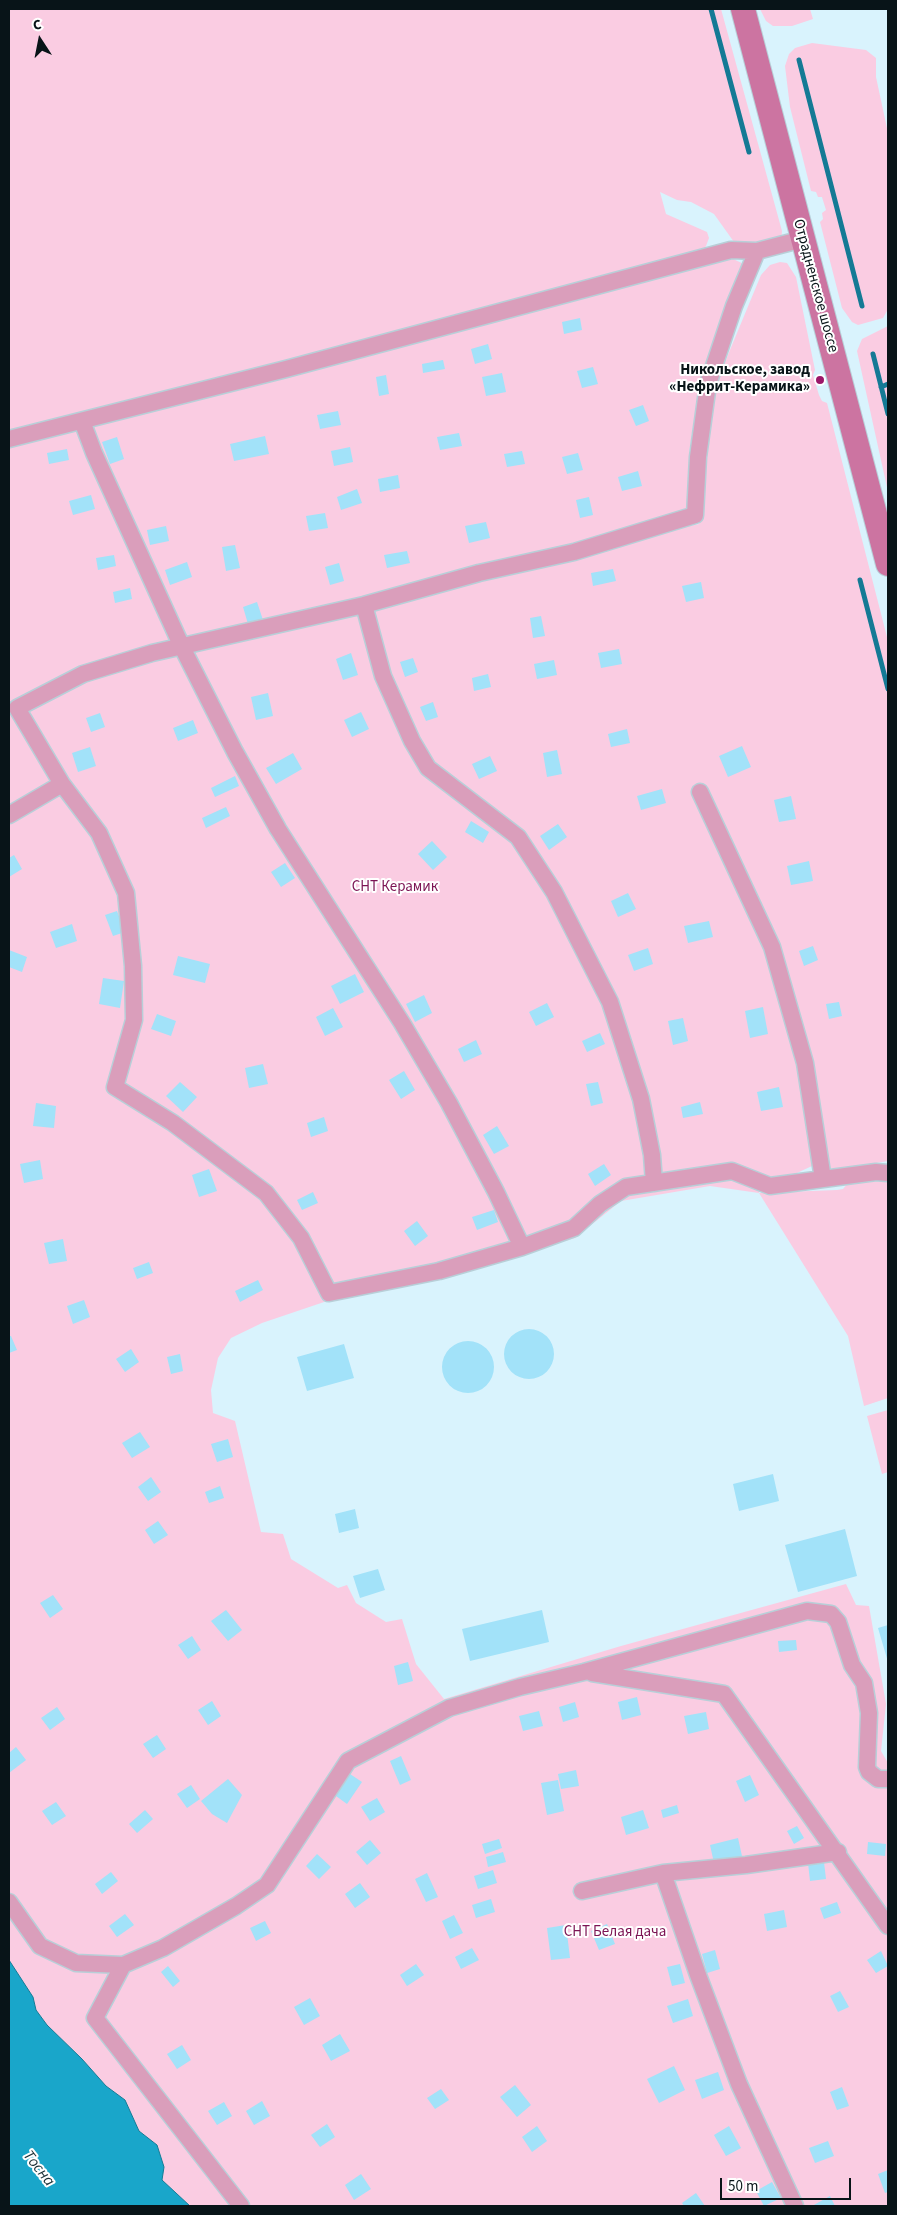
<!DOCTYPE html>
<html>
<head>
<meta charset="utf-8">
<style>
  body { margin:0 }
  #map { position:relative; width:897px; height:2215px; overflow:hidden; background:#d9f3fd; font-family:"Source Sans 3",sans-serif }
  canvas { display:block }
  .frame { position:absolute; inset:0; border:10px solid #081418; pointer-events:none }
  .north { position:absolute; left:15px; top:15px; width:50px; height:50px; -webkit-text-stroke:4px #fff; paint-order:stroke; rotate:349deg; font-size:14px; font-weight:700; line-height:20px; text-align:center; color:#081418 }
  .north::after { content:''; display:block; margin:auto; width:18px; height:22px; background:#081418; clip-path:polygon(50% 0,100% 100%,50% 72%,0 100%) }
  .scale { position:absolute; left:720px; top:2178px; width:131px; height:22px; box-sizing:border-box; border:2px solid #081418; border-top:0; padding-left:6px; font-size:15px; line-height:18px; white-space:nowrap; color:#081418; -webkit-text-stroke:4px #fff; paint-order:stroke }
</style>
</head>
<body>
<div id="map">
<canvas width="897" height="2215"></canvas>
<div class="frame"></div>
<div class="north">С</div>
<div class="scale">50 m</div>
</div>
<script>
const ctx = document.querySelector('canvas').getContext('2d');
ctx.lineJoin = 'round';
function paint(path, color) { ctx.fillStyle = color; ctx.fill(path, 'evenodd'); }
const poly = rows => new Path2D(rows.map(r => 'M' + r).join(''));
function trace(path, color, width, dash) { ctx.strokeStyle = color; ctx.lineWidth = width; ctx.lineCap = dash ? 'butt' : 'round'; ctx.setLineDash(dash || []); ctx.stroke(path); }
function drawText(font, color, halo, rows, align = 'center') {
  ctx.font = font + ' "Source Sans 3",sans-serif'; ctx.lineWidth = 4; ctx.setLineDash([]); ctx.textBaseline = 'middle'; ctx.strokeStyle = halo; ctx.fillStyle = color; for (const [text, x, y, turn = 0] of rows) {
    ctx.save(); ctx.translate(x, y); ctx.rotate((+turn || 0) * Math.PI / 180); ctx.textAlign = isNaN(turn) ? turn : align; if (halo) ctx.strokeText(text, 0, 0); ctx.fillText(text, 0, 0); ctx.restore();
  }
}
paint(poly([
  [9,9,721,9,782,231,781,243,744,247,734,242,714,214,691,202,677,200,660,192,666,214,707,232,709,238,706,246,693,266,733,259,746,265,699,387,689,453,690,526,699,524,704,457,718,381,725,362,761,275,770,265,780,262,787,263,796,277,815,370,813,375,819,395,822,401,827,403,888,641,888,1161,841,1169,831,1168,825,1160,786,1178,773,1181,759,1177,759,1193,837,1190,843,1189,848,1183,888,1181,888,1398,864,1406,848,1336,759,1193,710,1186,621,1201,575,1238,514,1256,327,1301,262,1323,231,1338,218,1358,211,1390,213,1413,235,1421,261,1532,283,1534,291,1559,338,1588,347,1585,356,1603,386,1622,402,1619,416,1664,444,1699,621,1646,846,1584,856,1605,869,1606,886,1704,881,1751,888,1763,888,2206,190,2206,162,2180,164,2167,157,2145,139,2131,125,2100,106,2086,82,2059,47,2025,36,2010,33,1997,9,1960],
  [760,9,810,9,813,19,792,26,773,26,766,21],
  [812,43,866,50,876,58,876,77,888,133,888,309,883,318,858,325,852,322,842,308,820,222,823,219,822,213,826,210,822,197,818,197,816,192,811,191,790,107,785,66,789,54,795,48],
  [888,326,888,492,857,351,862,339],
  [888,1410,888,1472,882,1474,867,1416]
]), '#facce2');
const water = poly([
  [9,1960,33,1997,36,2010,47,2025,82,2059,106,2086,125,2100,139,2131,157,2145,164,2167,162,2180,190,2206,9,2206,9,1960]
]);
paint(water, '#19a6ca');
trace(water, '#147a95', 1);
trace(poly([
  [711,9,749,152],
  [799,60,862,306],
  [873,354,888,414],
  [881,387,888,384],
  [860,580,888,689]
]), '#147a95', 5);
paint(poly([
  [580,318,582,330,564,334,562,322],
  [488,344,492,359,475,364,471,349],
  [443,360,445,369,423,373,422,364],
  [593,367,598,384,582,388,577,371],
  [502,373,506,392,486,396,482,377],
  [386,375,389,394,379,396,376,377],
  [643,405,649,421,636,426,629,410],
  [338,411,341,425,320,429,317,415],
  [459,433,462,446,440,450,437,437],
  [265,436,269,454,234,461,230,444],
  [117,437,124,459,110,464,102,442],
  [350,447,353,462,334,466,331,451],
  [67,449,69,460,49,464,47,453],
  [522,451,525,464,507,467,504,454],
  [578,453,583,470,567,474,562,457],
  [638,471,642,486,622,491,618,477],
  [398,475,400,488,380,492,378,479],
  [357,489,362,503,341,510,337,497],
  [91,495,95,509,73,515,69,501],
  [589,497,593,515,580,518,576,500],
  [325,513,328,528,309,531,306,516],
  [486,522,490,538,469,543,465,526],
  [166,526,169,541,150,545,147,530],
  [235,545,240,568,226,571,222,547],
  [407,551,410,563,387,568,384,555],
  [114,555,116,566,98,570,96,558],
  [187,562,192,577,170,585,165,570],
  [339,563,344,581,330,585,325,567],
  [613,569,616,581,593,586,591,573],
  [701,582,704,598,686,602,682,586],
  [130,588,132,599,115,603,113,592],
  [257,602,263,620,248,624,243,607],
  [541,616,545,636,533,638,530,618],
  [619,649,622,664,601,668,598,653],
  [351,653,358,675,343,680,336,659],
  [413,658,418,672,405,677,400,662],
  [554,660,557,675,537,679,534,664],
  [488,674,491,687,474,691,472,678],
  [268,693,273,716,256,720,251,697],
  [433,702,438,717,426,721,420,707],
  [361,712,369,729,352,737,344,720],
  [100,713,105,727,91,732,86,718],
  [193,720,198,733,178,741,173,728],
  [627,729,630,743,611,747,608,734],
  [742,746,751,767,728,777,719,756],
  [90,747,96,766,78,772,72,753],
  [557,750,562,774,547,777,543,753],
  [293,753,302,769,276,784,266,768],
  [490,756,497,771,479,779,472,764],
  [235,776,239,786,215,797,211,788],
  [662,789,666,803,641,810,637,796],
  [791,796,796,819,779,822,774,800],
  [226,807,230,816,206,828,202,818],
  [471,821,489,832,483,843,465,832],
  [558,824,567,837,549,850,540,836],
  [432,841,447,857,433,870,418,854],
  [14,855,22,869,9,877,9,858],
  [809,861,813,881,791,885,787,866],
  [285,863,295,878,281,887,271,872],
  [628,893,636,909,618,917,611,901],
  [117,911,125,932,113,936,105,915],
  [709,921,713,937,688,943,684,926],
  [72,924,77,941,56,948,50,932],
  [813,946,818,960,804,966,799,951],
  [648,948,653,964,634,971,628,955],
  [9,950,27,957,22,972,9,967],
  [178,956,210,964,205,983,173,975],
  [355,974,364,992,340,1004,331,986],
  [103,978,124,981,120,1008,99,1004],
  [424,995,432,1013,415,1022,406,1004],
  [839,1002,842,1016,829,1019,826,1004],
  [547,1003,554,1017,536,1026,529,1012],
  [763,1007,768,1034,750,1038,745,1011],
  [333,1008,343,1027,325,1036,316,1017],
  [157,1014,176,1021,171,1036,151,1029],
  [683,1018,688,1041,673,1045,668,1021],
  [600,1033,605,1044,587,1052,582,1041],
  [476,1040,482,1054,464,1062,458,1049],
  [263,1064,268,1084,249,1088,245,1068],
  [404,1071,415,1090,401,1099,389,1080],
  [180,1082,197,1097,183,1112,166,1096],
  [598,1082,603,1103,591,1106,586,1084],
  [779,1087,783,1107,761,1111,757,1092],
  [700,1102,703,1114,683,1118,681,1107],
  [36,1103,56,1106,54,1128,33,1126],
  [324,1117,328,1131,311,1137,307,1123],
  [497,1126,509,1146,494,1154,483,1135],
  [40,1160,43,1179,24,1183,20,1164],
  [604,1164,611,1175,595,1186,588,1174],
  [209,1169,217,1191,199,1197,192,1175],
  [313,1192,318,1203,302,1210,297,1200],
  [494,1210,498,1222,477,1230,472,1217],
  [417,1221,428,1236,415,1246,404,1231],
  [63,1239,67,1261,49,1264,44,1243],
  [149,1262,153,1273,137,1279,133,1268],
  [258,1280,263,1290,240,1302,235,1291],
  [84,1300,90,1317,73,1324,67,1306],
  '504 1354a25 25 0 1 1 50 0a25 25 0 1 1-50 0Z',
  [9,1336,11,1336,17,1350,9,1353],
  '442 1367a26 26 0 1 1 52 0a26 26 0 1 1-52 0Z',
  [344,1344,354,1378,307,1391,297,1357],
  [131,1349,139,1362,125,1372,116,1359],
  [180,1354,183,1371,171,1374,167,1357],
  [140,1432,150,1447,132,1458,122,1443],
  [228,1439,233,1457,217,1462,211,1444],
  [773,1474,779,1501,739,1511,733,1484],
  [151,1477,161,1492,148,1501,138,1487],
  [220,1486,224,1498,209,1503,205,1492],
  [355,1509,359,1528,339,1533,335,1514],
  [158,1521,168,1535,154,1544,145,1530],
  [845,1529,857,1576,798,1592,785,1545],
  [378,1569,385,1590,360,1598,353,1576],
  [53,1595,63,1609,50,1618,40,1603],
  [226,1610,242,1630,228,1641,211,1621],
  [542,1610,549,1642,470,1661,462,1629],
  [888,1625,888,1662,878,1628],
  [192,1636,201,1650,188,1659,178,1645],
  [796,1640,797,1650,779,1652,778,1641],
  [408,1662,413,1681,398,1685,394,1666],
  [637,1697,641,1715,622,1720,618,1702],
  [212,1701,221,1716,208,1725,198,1710],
  [575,1702,579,1717,563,1722,559,1707],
  [57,1707,65,1719,50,1730,41,1718],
  [539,1711,543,1726,523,1731,519,1716],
  [706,1712,709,1729,688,1734,684,1716],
  [157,1735,166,1749,153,1758,143,1744],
  [16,1747,26,1760,9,1773,9,1753],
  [401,1756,411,1780,400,1785,390,1761],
  [576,1770,579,1786,561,1789,558,1774],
  [350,1774,362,1782,347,1804,336,1796],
  [750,1775,759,1795,745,1802,736,1781],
  [228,1779,242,1795,227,1823,212,1814,201,1801],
  [558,1780,564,1811,547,1815,541,1783],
  [191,1785,200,1799,187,1808,177,1794],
  [377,1798,385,1812,370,1821,361,1807],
  [56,1802,66,1816,52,1825,42,1811],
  [677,1805,679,1813,663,1818,661,1810],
  [145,1810,153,1819,137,1833,129,1824],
  [643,1810,649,1828,626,1835,621,1817],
  [797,1826,804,1838,794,1844,787,1831],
  [738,1838,742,1856,714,1863,710,1845],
  [499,1839,502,1848,485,1854,482,1844],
  [370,1840,381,1853,367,1865,356,1852],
  [868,1842,886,1844,885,1856,867,1854],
  [503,1852,506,1862,488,1867,486,1857],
  [317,1854,331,1867,319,1879,306,1866],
  [824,1862,826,1879,810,1881,808,1863],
  [493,1870,497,1883,478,1889,474,1876],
  [111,1872,118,1881,102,1894,95,1884],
  [427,1873,438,1897,426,1902,415,1879],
  [360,1883,370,1897,355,1908,345,1894],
  [491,1899,495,1912,476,1918,472,1905],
  [837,1902,841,1913,824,1919,820,1908],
  [784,1910,787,1927,767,1931,764,1914],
  [125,1914,134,1925,117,1937,109,1926],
  [454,1915,463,1933,450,1939,442,1921],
  [265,1921,271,1933,256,1941,250,1928],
  [607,1924,615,1944,599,1950,591,1931],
  [566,1925,570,1958,551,1960,547,1928],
  [472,1948,479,1960,461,1969,455,1957],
  [715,1950,720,1969,707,1973,702,1954],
  [881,1951,888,1966,876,1973,867,1960],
  [416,1964,424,1975,407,1986,400,1975],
  [680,1964,685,1983,672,1986,667,1967],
  [168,1966,180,1981,173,1987,161,1972],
  [840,1991,849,2007,838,2012,830,1996],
  [310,1998,320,2016,304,2025,294,2007],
  [688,1999,693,2016,673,2023,667,2006],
  [340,2034,350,2051,331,2061,322,2045],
  [182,2045,191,2060,177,2069,167,2054],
  [674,2066,685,2090,659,2103,647,2079],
  [718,2072,724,2090,702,2099,695,2080],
  [515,2085,531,2105,517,2117,500,2097],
  [842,2087,849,2106,837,2110,830,2092],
  [441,2089,449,2100,435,2109,427,2098],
  [262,2101,270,2116,254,2125,246,2111],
  [224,2102,232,2116,217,2125,208,2111],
  [327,2124,335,2137,320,2147,311,2135],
  [537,2126,547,2141,532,2152,522,2137],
  [729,2126,741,2148,726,2156,714,2135],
  [828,2141,834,2156,815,2163,809,2148],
  [888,2170,888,2192,885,2193,878,2174],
  [361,2174,371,2189,354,2200,345,2185],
  [772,2182,781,2198,764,2206,756,2191],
  [696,2193,705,2206,684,2206,682,2203],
  [830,2196,835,2206,812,2206]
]), '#a2e2f9');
const minor = poly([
  [803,239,757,251,734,306,708,384,698,457,695,515,574,552,479,573,364,605,152,653,83,674,17,708,62,784,99,833,126,893,133,966,134,1020,115,1087,173,1123,266,1193,301,1238,329,1293,439,1271,522,1247,574,1228,600,1204,626,1187,732,1171,770,1186,876,1172,888,1173],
  [82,421,94,453,182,647,235,752,278,829,402,1023,449,1103,496,1192,522,1247],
  [9,439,286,369,731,250,757,251],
  [364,605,383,676,412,741,428,768,518,837,554,892,610,1002,641,1099,652,1155,654,1183],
  [700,792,772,947,805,1063,823,1179],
  [9,815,62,784],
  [592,1673,724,1694,888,1926],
  [663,1873,698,1975,739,2084,795,2206],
  [582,1891,663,1873,746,1865,838,1852],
  [9,1902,40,1946,76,1963,123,1965,163,1948,236,1906,267,1885,348,1761,449,1708,520,1687,584,1672,807,1611,831,1614,838,1622,852,1665,864,1683,869,1713,867,1767,869,1772,878,1779,888,1779],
  [123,1965,95,2018,241,2206]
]);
const secondary = poly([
  [743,9,888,564]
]);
trace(minor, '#b8cfd8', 19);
trace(secondary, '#b8cfd8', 26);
trace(minor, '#da9ebb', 16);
trace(secondary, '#cc74a1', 24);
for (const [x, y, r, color] of [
  [820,380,5,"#9b176a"]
]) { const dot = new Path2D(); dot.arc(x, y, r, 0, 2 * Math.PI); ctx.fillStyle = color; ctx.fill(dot); trace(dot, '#fff', 2); }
drawText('15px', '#081418', '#fff', [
  ["Отрадненское шоссе",815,286,75]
]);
drawText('bold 15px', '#081418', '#fff', [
  ["Никольское, завод",810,371],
  ["«Нефрит-Керамика»",810,388]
], 'right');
drawText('15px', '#7c1454', '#fff', [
  ["СНТ Керамик",395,888],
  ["СНТ Белая дача",615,1933]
]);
drawText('italic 16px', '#1b3037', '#fff', [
  ["Тосна",38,2169,52]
]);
</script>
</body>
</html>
